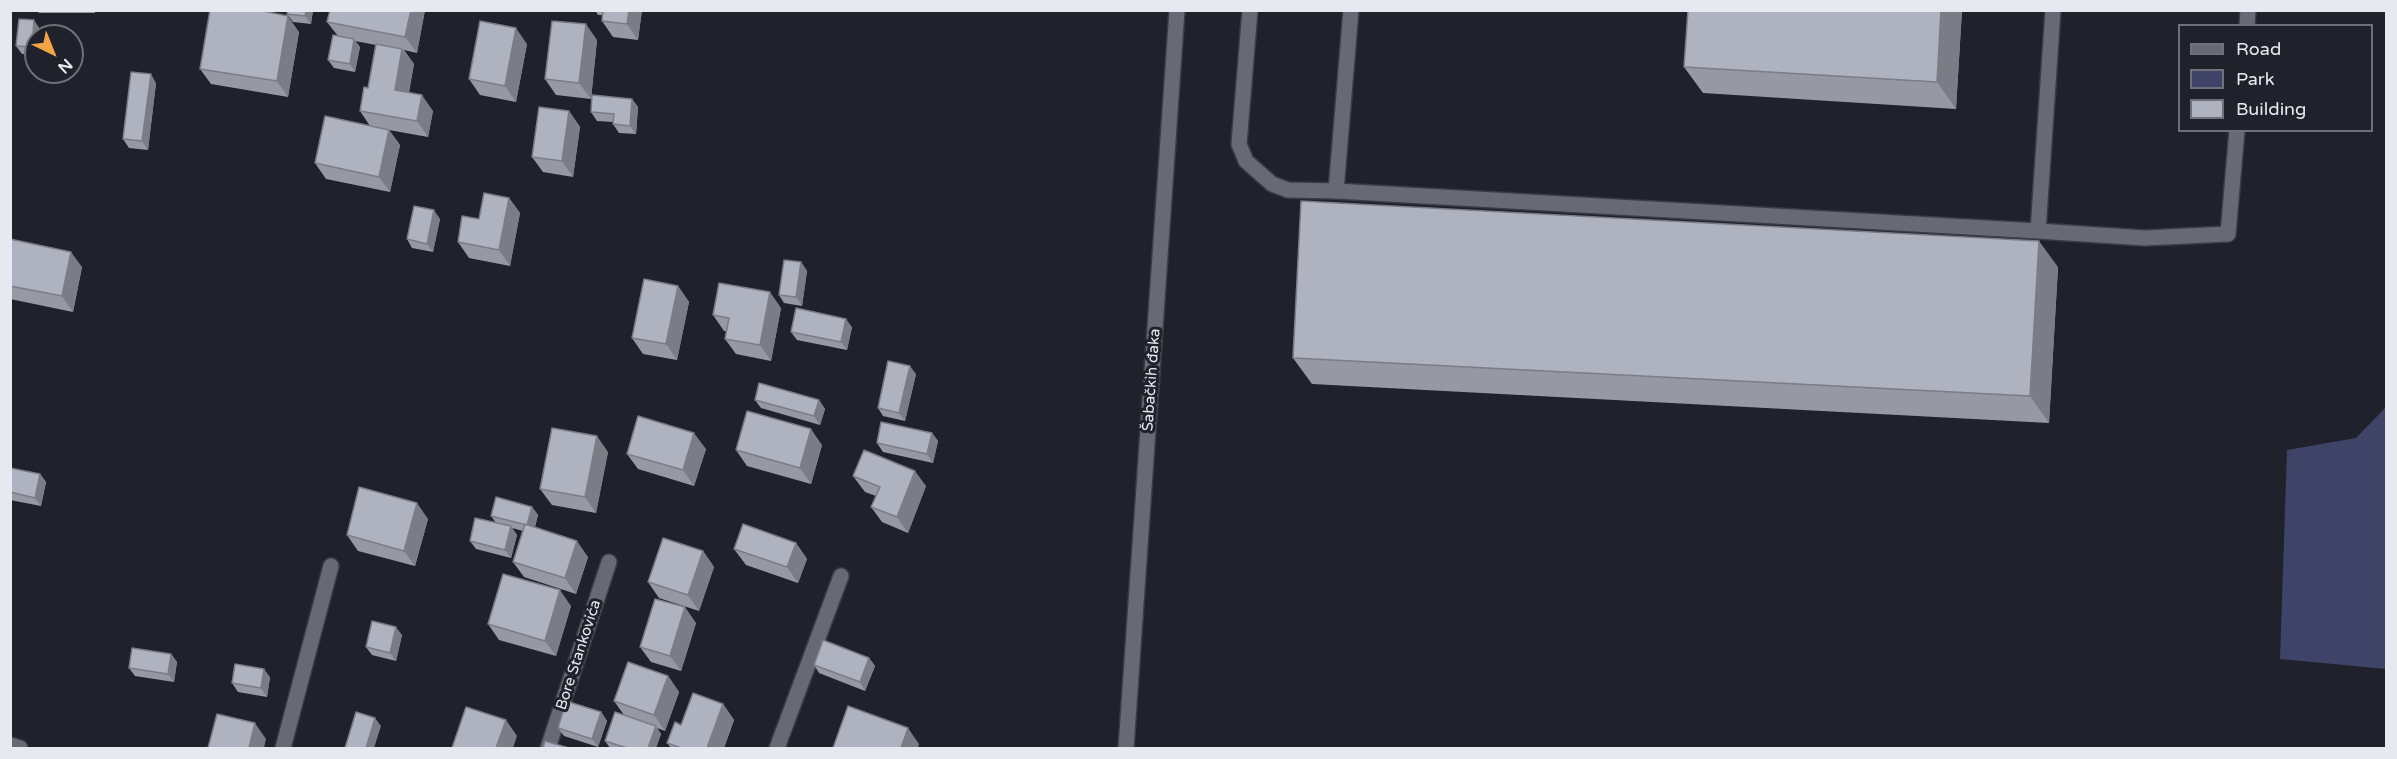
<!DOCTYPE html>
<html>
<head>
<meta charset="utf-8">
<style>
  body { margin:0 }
  #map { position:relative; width:2397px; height:759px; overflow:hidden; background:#1f212b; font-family:"Varela Round",sans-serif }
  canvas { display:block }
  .frame { position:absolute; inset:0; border:12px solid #e8e9f0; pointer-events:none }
  .legend { position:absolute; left:2178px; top:24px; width:195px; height:108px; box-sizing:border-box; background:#1f212b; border:2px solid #6f717a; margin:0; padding:8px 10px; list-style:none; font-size:18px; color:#e8e9f0 }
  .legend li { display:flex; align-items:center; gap:12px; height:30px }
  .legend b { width:30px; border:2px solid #6f717a }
  .north { position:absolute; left:24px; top:24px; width:60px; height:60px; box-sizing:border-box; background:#1f212b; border:2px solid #6f717a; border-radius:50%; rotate:137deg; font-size:16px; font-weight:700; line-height:24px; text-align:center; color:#e8e9f0 }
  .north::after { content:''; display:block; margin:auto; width:21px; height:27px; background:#f5a345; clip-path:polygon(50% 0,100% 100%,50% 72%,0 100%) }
</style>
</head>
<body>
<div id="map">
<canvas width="2397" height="759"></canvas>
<div class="frame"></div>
<ul class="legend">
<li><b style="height:8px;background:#676975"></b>Road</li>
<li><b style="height:16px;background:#3e4367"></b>Park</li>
<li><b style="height:16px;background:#afb2bf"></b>Building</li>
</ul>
<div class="north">N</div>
</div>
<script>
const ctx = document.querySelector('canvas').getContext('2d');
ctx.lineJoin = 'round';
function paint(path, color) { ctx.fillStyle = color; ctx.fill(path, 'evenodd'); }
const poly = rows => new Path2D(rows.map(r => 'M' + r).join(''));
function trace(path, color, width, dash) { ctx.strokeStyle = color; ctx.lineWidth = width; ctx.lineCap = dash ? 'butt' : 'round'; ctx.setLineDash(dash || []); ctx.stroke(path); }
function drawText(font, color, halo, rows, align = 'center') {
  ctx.font = font + ' "Varela Round",sans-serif'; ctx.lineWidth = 6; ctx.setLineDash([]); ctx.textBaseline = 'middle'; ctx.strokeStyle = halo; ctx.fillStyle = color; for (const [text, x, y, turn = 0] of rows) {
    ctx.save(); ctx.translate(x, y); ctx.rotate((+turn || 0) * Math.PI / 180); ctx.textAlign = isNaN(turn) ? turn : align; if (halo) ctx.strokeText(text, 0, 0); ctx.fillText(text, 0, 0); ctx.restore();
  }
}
paint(poly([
  [2386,407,2386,669,2280,659,2287,450,2356,438]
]), '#3e4367');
const service = poly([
  [1351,10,1336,191,2038,231,2053,10],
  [2247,26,2248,10],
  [2038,231,2145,238,2228,234,2237,130]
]);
const minor = poly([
  [1250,10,1239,144,1246,161,1272,184,1288,190,1336,191],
  [10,745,20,748],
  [283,748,331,566],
  [548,748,609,562],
  [777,748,841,576],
  [1126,748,1177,10]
]);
trace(service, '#3a3b44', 18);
trace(minor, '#3a3b44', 18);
trace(service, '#676975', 15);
trace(minor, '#676975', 15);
paint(poly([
  [37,10,95,10,95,13,39,13],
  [288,10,313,10,311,24,293,22,287,14],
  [330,10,425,10,417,53,404,50,414,64,409,93,433,111,428,137,389,130,400,145,390,192,326,179,315,163,370,126,360,111,368,88,376,45,355,41,360,47,355,72,334,68,328,60,338,36,327,22],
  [595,10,642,10,638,40,613,37,602,21,602,15,598,15],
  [905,10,924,10,924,12],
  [1688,10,1962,10,1956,109,1703,93,1684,67],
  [40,29,39,36,36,36,36,55,22,54,16,46],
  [299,32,288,97,211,84,200,69],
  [597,40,591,99,556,95,545,79],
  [527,44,516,102,480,95,469,79],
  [156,83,148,150,129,148,123,139],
  [632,99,638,107,636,134,619,133,613,124,613,122,597,121,591,112],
  [569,111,580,127,573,177,543,172,532,157],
  [509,198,520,213,510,266,469,258,458,242,479,219],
  [440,219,433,252,412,248,407,239],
  [10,239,82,267,73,312,10,299],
  [801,262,807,271,802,306,784,303,779,295],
  [2058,267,2049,423,1312,384,1293,358],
  [678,286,689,302,677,360,643,354,632,338],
  [781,308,771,361,736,354,725,339,727,331,724,331,713,315],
  [852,327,847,350,797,340,791,332],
  [916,374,905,421,883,416,878,408],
  [755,400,819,400,825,409,820,425,761,408],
  [932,433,938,441,933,463,883,452,877,443],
  [822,445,811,484,747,466,736,450],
  [706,449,694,486,638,469,627,454],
  [608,452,596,513,552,505,540,489],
  [10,468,40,474,46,482,41,506,10,500],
  [853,476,926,486,908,533,882,522,871,507,876,496,865,492],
  [532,507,538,515,535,527,588,557,576,594,524,577,513,562,523,531,512,528,517,535,511,558,476,549,470,541,496,523,491,516],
  [428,519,415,566,358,551,347,535],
  [796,543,807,559,798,583,746,565,734,549],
  [703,551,714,567,699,611,659,598,648,582],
  [571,606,556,656,499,640,488,624],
  [696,623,681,671,651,662,640,647],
  [402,635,396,661,372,655,366,647],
  [171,654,177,662,174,682,135,676,129,668],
  [869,658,875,666,865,691,819,673,814,665],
  [668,676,679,692,665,731,657,728,661,734,656,748,610,748,605,741,624,715,614,701],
  [270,677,267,697,238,692,232,683],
  [723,704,734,720,724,748,671,748,667,743,681,725],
  [601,712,607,721,598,747,564,736,558,728]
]), '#9699a4');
paint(poly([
  [306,10,313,10,311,24,305,16],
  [411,10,425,10,417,53,405,37],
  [629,10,642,10,638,40,627,24],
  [1941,10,1962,10,1956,109,1937,82],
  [288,16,299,32,288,97,277,81],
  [34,20,40,29,39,36,36,36,36,53,32,47],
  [586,24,597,40,591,99,579,83],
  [516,28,527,44,516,102,505,86],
  [354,39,360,47,355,72,350,64],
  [402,49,414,64,406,106,395,90],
  [151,74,156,83,148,150,142,141],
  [422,95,433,111,428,137,417,121],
  [632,99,638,107,636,134,630,126],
  [569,111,580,127,573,177,562,161],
  [389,130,400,145,390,192,379,177],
  [509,198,520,213,510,266,499,250],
  [434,210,440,219,433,252,427,244],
  [2039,241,2058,267,2049,423,2030,396],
  [71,252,82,267,73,312,62,296],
  [801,262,807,271,802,306,796,297],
  [678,286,689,302,677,360,666,344],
  [770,292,781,308,771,361,760,345],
  [846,319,852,327,847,350,841,342],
  [910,366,916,374,905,421,899,413],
  [819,400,825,409,820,425,814,416],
  [811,429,822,445,811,484,800,468],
  [694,433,706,449,694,486,683,470],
  [932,433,938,441,933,463,927,454],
  [597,436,608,452,596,513,585,497],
  [915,471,926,486,908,533,897,517],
  [40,474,46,482,41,506,35,498],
  [417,503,428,519,415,566,404,551],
  [532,507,538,515,533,533,527,525],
  [511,526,517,535,511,558,505,550],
  [577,541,588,557,576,594,565,578],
  [796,543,807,559,798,583,787,567],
  [703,551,714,567,699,611,688,595],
  [560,590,571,606,556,656,545,641],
  [685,607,696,623,681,671,670,656],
  [396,627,402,635,396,661,390,653],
  [171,654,177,662,174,682,168,674],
  [869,658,875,666,865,691,860,682],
  [264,669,270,677,267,697,261,688],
  [668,676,679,692,665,731,654,715],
  [723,704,734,720,724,748,707,748],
  [601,712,607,721,598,747,592,739],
  [375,718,381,726,374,748,366,748],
  [506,720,517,736,513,748,496,748],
  [255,723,266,739,264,748,249,748],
  [656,726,661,734,656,748,648,748],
  [908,728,919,744,918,748,901,748]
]), '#7a7d86');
const building = poly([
  [210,10,258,10,288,16,277,81,200,69,210,10],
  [288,10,306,10,305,16,287,14,288,10],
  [330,10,411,10,405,37,327,22,330,10],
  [603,10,629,10,627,24,602,21,603,10],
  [1688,10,1941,10,1937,82,1684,67,1688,10],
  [19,19,34,20,32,47,16,46,19,19],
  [480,21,516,28,505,86,469,79,480,21],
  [552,21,586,24,579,83,545,79,552,21],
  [333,35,354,39,350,64,328,60,333,35],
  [376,44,402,49,395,90,422,95,417,121,360,111,364,87,368,88,376,44],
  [131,72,151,74,142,141,123,139,131,72],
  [592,95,632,99,630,126,613,124,614,114,591,112,592,95],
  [539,107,569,111,562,161,532,157,539,107],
  [325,116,389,130,379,177,315,163,325,116],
  [484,193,509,198,499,250,458,242,462,216,479,219,484,193],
  [1301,201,2039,241,2030,396,1293,358,1301,201],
  [414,206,434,210,427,244,407,239,414,206],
  [10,239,71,252,62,296,10,286,10,239],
  [784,260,801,262,796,297,779,295,784,260],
  [644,279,678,286,666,344,632,338,644,279],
  [719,283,770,292,760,345,725,339,729,318,713,315,719,283],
  [796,308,846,319,841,342,791,332,796,308],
  [888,361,910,366,899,413,878,408,888,361],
  [759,383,819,400,814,416,755,400,759,383],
  [747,411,811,429,800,468,736,450,747,411],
  [638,416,694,433,683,470,627,454,638,416],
  [881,422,932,433,927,454,877,443,881,422],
  [552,428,597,436,585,497,540,489,552,428],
  [864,450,915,471,897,517,871,507,880,487,853,476,864,450],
  [10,468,40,474,35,498,10,492,10,468],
  [359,487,417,503,404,551,347,535,359,487],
  [496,497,532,507,527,525,491,516,496,497],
  [475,518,511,526,505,550,470,541,475,518],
  [525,524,577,541,565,578,513,562,525,524],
  [743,524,796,543,787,567,734,549,743,524],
  [663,538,703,551,688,595,648,582,663,538],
  [503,574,560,590,545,641,488,624,503,574],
  [655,599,685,607,670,656,640,647,655,599],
  [372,621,396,627,390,653,366,647,372,621],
  [823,640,869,658,860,682,814,665,823,640],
  [132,648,171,654,168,674,129,668,132,648],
  [628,662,668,676,654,715,614,701,628,662],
  [235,664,264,669,261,688,232,683,235,664],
  [693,693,723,704,707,748,681,748,667,743,675,722,681,725,693,693],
  [566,701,601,712,592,739,558,728,566,701],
  [848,706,908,728,901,748,833,748,848,706],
  [466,707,506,720,496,748,452,748,466,707],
  [356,712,375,718,366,748,345,748,356,712],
  [615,712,656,726,648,748,627,748,605,741,615,712],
  [217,714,255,723,249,748,208,748,217,714],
  [545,741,569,748,543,748,545,741]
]);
paint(building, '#afb2bf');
trace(building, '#7a7d86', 1.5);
drawText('15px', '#e8e9f0', '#1f212b', [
  ["Šabačkih đaka",1152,380,-86],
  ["Bore Stankovića",579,655,-72]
]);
</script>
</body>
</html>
